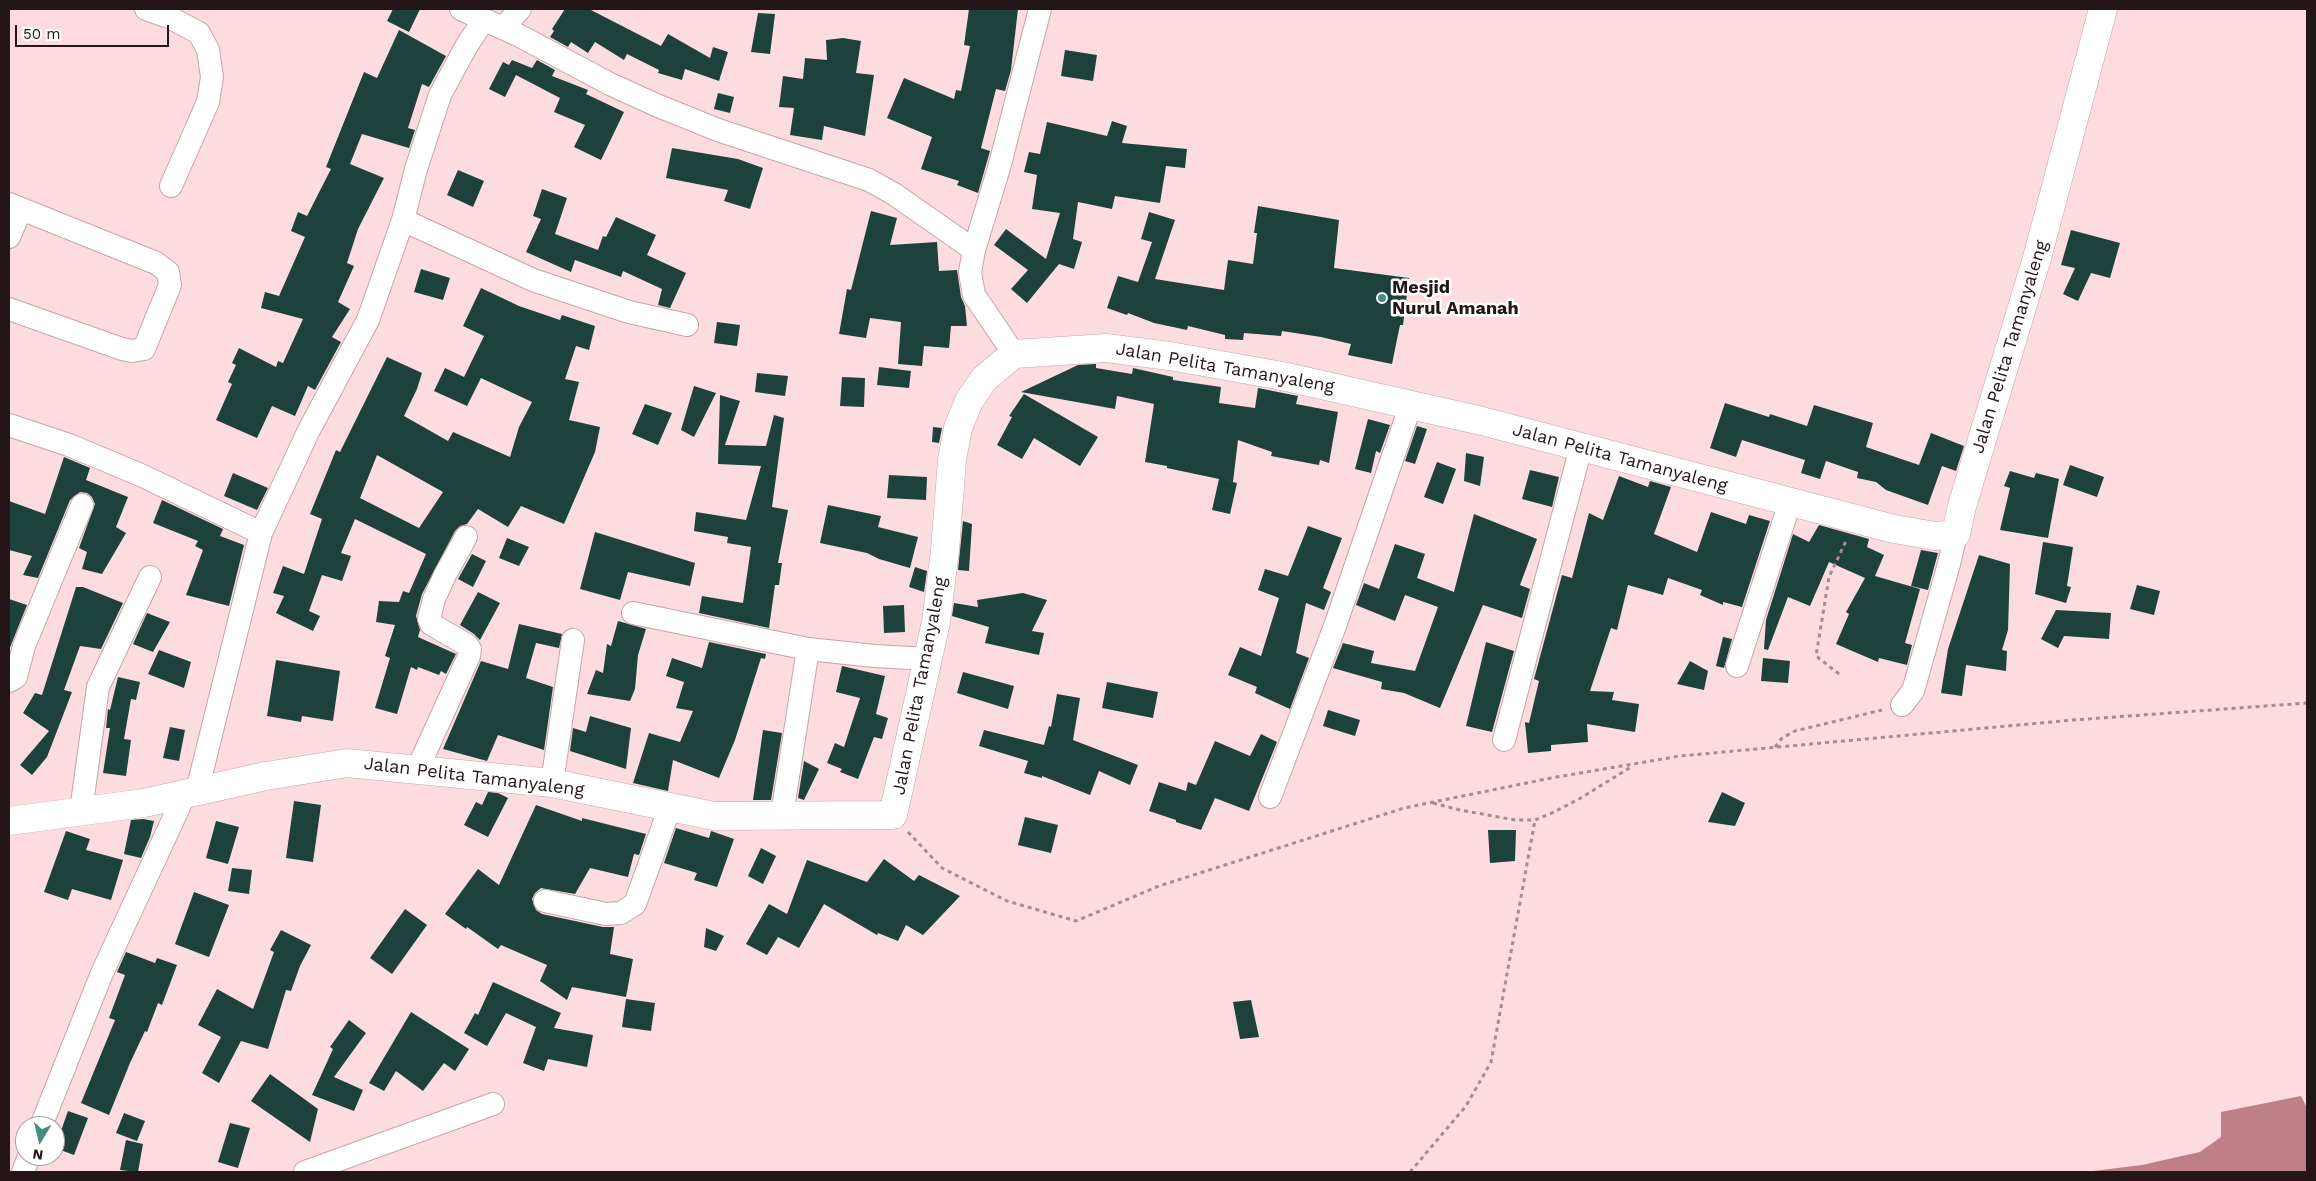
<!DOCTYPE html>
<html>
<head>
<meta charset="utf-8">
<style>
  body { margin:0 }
  #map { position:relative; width:2316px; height:1181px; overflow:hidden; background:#fcdce0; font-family:"Work Sans",sans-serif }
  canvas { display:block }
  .frame { position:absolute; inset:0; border:10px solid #241618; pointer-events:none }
  .north { position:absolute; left:15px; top:1116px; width:50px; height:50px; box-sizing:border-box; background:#fff; border:1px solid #a7a2a3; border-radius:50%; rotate:189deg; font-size:14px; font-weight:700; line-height:20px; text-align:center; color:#241618 }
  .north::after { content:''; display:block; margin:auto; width:18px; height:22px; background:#478c81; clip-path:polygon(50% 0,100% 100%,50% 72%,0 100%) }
  .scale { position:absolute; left:15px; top:25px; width:154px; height:22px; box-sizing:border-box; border:2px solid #241618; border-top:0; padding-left:6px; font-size:15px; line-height:18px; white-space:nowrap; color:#241618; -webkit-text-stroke:4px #fff; paint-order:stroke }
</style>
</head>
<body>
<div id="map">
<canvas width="2316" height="1181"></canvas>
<div class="frame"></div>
<div class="north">N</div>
<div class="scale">50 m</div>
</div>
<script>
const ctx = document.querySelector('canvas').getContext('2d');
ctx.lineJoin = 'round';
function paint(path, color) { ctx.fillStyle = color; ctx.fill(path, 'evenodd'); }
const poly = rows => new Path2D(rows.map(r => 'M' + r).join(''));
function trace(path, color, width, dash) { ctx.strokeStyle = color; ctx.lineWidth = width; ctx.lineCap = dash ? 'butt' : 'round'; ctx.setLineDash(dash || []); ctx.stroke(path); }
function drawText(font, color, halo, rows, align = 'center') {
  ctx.font = font + ' "Work Sans",sans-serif'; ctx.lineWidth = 5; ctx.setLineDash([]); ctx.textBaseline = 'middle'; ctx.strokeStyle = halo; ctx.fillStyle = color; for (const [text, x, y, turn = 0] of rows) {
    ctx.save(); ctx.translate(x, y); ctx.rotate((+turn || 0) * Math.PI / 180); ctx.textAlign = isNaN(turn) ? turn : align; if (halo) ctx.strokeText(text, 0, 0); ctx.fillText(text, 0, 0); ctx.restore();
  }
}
paint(poly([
  [2301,1096,2307,1108,2307,1172,2085,1172,2142,1165,2200,1152,2221,1137,2221,1112]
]), '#be7f88');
paint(poly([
  [393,9,420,9,409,32,387,21],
  [565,9,589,9,661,46,668,34,710,58,713,47,728,52,719,81,685,69,682,80,658,73,659,70,627,54,624,60,595,42,588,53,571,42,568,47,550,37,554,31,552,29],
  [969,9,1018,9,1011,70,1005,91,996,89,981,148,990,151,978,193,957,185,959,181,921,169,932,137,887,118,904,78,954,99,956,90,961,91,970,46,964,45],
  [758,13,775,14,770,54,751,52],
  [399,30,446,56,429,87,422,84,408,128,415,130,409,148,362,134,350,164,384,178,358,229,347,263,354,266,338,302,350,309,332,337,341,342,315,390,308,386,295,416,272,406,257,438,216,420,232,384,228,382,236,365,232,363,239,348,276,367,278,361,283,363,303,319,261,308,265,292,279,296,305,237,291,231,298,212,307,216,331,169,326,167,364,72,377,78],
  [843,38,861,41,856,73,874,75,865,136,824,126,822,140,790,135,794,108,779,107,783,76,803,79,805,58,827,60,826,40],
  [1065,50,1097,55,1093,81,1061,76],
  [512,60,532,68,537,60,555,70,552,76,588,90,586,94,624,112,601,160,574,147,585,125,554,112,560,98,516,75,505,97,489,89,503,62,509,65],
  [718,93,734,97,730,113,714,109],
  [1112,121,1127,126,1122,143,1187,149,1185,168,1166,166,1160,203,1115,196,1112,209,1078,202,1073,239,1082,242,1074,269,1059,264,1027,303,1011,289,1028,270,994,245,1006,229,1046,259,1060,213,1032,209,1037,175,1024,172,1029,152,1040,154,1047,122,1107,136],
  [672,148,738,159,763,168,750,209,724,201,728,190,666,178],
  [458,170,484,181,473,207,447,195],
  [542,189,567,198,555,234,598,250,603,236,606,237,616,217,656,235,647,255,686,273,670,308,658,305,662,289,623,271,621,277,575,260,571,272,526,252,541,219,533,216],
  [1258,206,1339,220,1334,268,1409,278,1403,325,1400,325,1392,364,1348,355,1351,344,1321,337,1282,331,1281,336,1244,333,1243,340,1225,339,1225,335,1188,326,1187,330,1154,323,1128,313,1127,315,1107,308,1118,276,1138,282,1152,242,1141,239,1149,212,1175,220,1155,279,1224,290,1228,260,1253,264,1257,233,1254,233],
  [871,211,897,218,890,245,937,242,939,271,957,270,961,297,965,306,967,326,951,326,949,348,924,346,922,366,898,364,901,322,870,318,866,338,839,334,847,289,851,290],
  [2071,230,2120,243,2110,278,2091,273,2078,301,2063,294,2075,268,2061,265],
  [421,269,450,278,443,300,414,292],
  [481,288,519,306,560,320,562,315,595,326,589,350,576,346,565,379,579,382,569,420,600,427,595,452,564,524,521,506,508,527,478,509,467,524,460,526,455,531,422,594,416,616,420,630,418,637,456,654,446,674,441,671,439,675,418,667,417,670,411,667,397,714,375,708,390,658,385,656,395,625,376,622,379,601,399,602,403,591,409,593,426,554,355,519,341,553,351,556,342,581,322,575,309,611,320,616,313,631,276,613,284,596,273,593,283,566,304,574,322,519,310,514,336,450,340,452,387,357,422,373,417,389,404,416,448,441,453,432,510,457,519,427,532,402,481,378,467,406,434,391,445,368,464,377,484,336,463,326],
  [377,455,443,492,419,528,360,498],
  [717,322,740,325,737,346,714,343],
  [1096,364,1096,368,1132,374,1133,368,1173,377,1173,380,1221,387,1219,403,1255,408,1258,388,1298,396,1296,404,1338,412,1329,463,1320,460,1319,465,1271,456,1272,452,1238,440,1233,482,1167,468,1167,466,1145,462,1154,404,1117,396,1115,409,1021,392,1078,365],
  [879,367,911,371,909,388,877,385],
  [757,373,788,376,785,396,755,392],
  [842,377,865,378,864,407,840,406],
  [694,386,716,393,694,437,681,430],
  [1024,394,1098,437,1080,466,1034,438,1022,459,997,445,1012,417,1009,416],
  [720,395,740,401,725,445,766,446,774,415,784,418,772,507,788,510,778,563,782,563,779,585,775,585,769,628,699,613,702,596,743,603,751,547,727,543,728,537,694,531,696,512,746,520,761,466,718,464],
  [1725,403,1769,417,1770,414,1807,426,1814,405,1873,423,1866,447,1919,465,1931,433,1964,446,1956,471,1942,466,1928,505,1886,490,1876,482,1857,478,1858,472,1826,461,1820,479,1801,473,1805,460,1742,440,1736,457,1710,448],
  [645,404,672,413,658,445,632,434],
  [1368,419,1390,425,1380,453,1376,451,1371,473,1355,469],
  [1417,426,1427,429,1415,464,1405,461],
  [933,427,942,428,939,443,932,442],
  [1466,453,1484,457,1480,486,1464,481],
  [64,457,90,468,86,480,128,497,116,527,126,533,102,574,82,569,87,552,79,548,95,504,92,497,87,493,80,492,70,500,38,578,23,575,32,556,9,550,9,501,45,514],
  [1437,462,1456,469,1443,504,1424,497],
  [2070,465,2104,477,2097,497,2063,485],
  [1530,470,1559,477,1552,507,1522,499],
  [2010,471,2034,478,2036,473,2059,479,2048,538,2000,530,2010,488,2004,486],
  [233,473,268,488,257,510,224,496],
  [889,475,927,477,926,500,887,498],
  [1619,476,1648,487,1650,481,1671,487,1654,534,1697,552,1711,512,1746,524,1749,515,1770,521,1742,607,1723,602,1723,605,1700,595,1702,590,1668,578,1663,595,1628,585,1617,630,1611,628,1590,691,1614,692,1612,700,1639,704,1635,732,1587,724,1588,742,1551,745,1551,751,1528,753,1525,722,1529,723,1539,681,1534,679,1562,575,1572,578,1589,513,1603,520],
  [1219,479,1237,483,1230,514,1212,510],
  [162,500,223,529,220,536,244,545,229,606,186,595,203,550,195,546,198,541,153,523],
  [828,505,881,516,878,527,918,537,910,568,879,559,867,553,820,543],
  [1474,514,1537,539,1520,585,1530,589,1522,618,1483,605,1440,708,1404,693,1381,689,1382,682,1333,668,1343,643,1374,651,1371,663,1415,671,1438,607,1405,595,1395,621,1356,605,1364,583,1379,589,1395,544,1425,554,1417,578,1454,592],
  [963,521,972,524,969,571,958,570],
  [1819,525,1869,539,1867,547,1884,555,1875,576,1920,589,1905,643,1912,645,1907,665,1879,658,1878,662,1836,644,1849,614,1846,612,1865,578,1829,562,1810,606,1788,597,1768,650,1764,649,1766,620,1793,534,1809,542],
  [1308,526,1342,538,1323,588,1331,592,1324,610,1306,603,1296,653,1309,658,1290,709,1255,693,1257,687,1228,675,1240,647,1261,656,1279,598,1258,590,1265,569,1288,576],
  [595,532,695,563,690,586,628,572,620,600,580,589],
  [507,538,529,547,519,566,499,558],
  [2043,542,2073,547,2067,586,2071,587,2066,603,2035,594],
  [1921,550,1938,553,1928,590,1911,586],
  [472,554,486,561,473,587,458,579],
  [1979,555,2010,564,2008,630,2002,650,2007,651,2006,671,1966,665,1962,696,1941,693,1948,649],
  [915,567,927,571,924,592,909,587],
  [2137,585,2160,591,2154,615,2130,609],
  [76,587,83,587,123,603,101,649,80,646,64,690,72,692,47,757,32,775,20,765,49,731,23,713,35,693,42,695],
  [478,592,500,603,480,640,474,634,460,625],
  [1023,593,1047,600,1032,631,1044,633,1039,655,985,643,989,627,952,616,954,603,978,607,977,600],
  [9,599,27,605,9,650],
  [904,605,905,632,884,633,883,606],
  [2056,610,2111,613,2109,639,2064,636,2058,648,2041,639],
  [147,613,170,622,153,652,133,644],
  [618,621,646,629,638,655,635,689,630,701,587,694,596,670,603,673,607,644,611,646],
  [519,624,562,634,559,648,536,643,526,678,553,687,544,750,498,735,487,761,443,749,481,661,508,669],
  [1723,637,1732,639,1724,668,1716,666],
  [709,642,766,654,765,659,761,658,735,740,719,778,673,760,668,791,633,783,649,733,680,742,693,711,676,708,684,682,666,676,672,658,702,668],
  [1486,642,1514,651,1492,732,1466,726],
  [159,650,191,662,184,688,148,674],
  [1763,658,1790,661,1788,683,1761,681],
  [276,660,340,671,333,721,302,716,301,722,267,716],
  [1690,661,1708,671,1704,690,1677,684],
  [842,666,885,676,876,714,888,718,882,739,874,737,858,779,840,772,842,769,827,763,835,743,844,747,860,698,836,692],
  [963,672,1014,686,1008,709,957,693],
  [118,677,140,682,136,700,131,699,124,739,131,740,126,776,103,773,110,728,106,728,108,709,110,710],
  [1107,682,1158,692,1153,718,1102,708],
  [1057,694,1080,698,1073,740,1138,765,1130,785,1099,771,1090,795,1042,776,1042,778,1024,773,1028,761,979,746,984,730,1044,745,1049,726,1051,727],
  [1328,710,1360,720,1355,736,1323,726],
  [590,716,631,728,626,769,570,751,573,728,586,732],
  [170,727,185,730,179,761,163,758],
  [763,730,782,733,771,800,753,800],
  [1261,734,1277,742,1249,811,1215,798,1201,830,1176,822,1176,820,1149,811,1159,782,1186,791,1188,782,1196,785,1215,741,1250,756],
  [804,761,819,769,804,800,798,798],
  [488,792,498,793,508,798,488,837,464,825,476,802,482,805],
  [1722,792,1745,803,1735,826,1708,822],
  [294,801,321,805,313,862,286,858],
  [536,805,582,821,582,818,646,834,639,855,634,854,628,877,590,868,575,894,541,888,535,893,532,899,536,910,542,914,603,927,614,927,610,954,633,959,626,997,572,987,567,1000,540,981,547,965,501,945,498,949,467,927,466,929,445,914,478,869,499,885],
  [1025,817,1058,825,1051,853,1018,845],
  [143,819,154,821,150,837,141,858,124,854,131,820],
  [216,821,239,827,228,864,206,858],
  [676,828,709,838,711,831,734,839,717,887,694,880,697,873,664,863],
  [1488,830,1516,830,1515,861,1490,863],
  [66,831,90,839,86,850,123,860,111,900,72,889,68,900,44,892],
  [761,848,776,856,763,884,748,876],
  [884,859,914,881,919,875,960,896,923,935,906,925,898,941,878,933,877,935,824,904,799,948,778,937,767,955,746,944,769,904,787,914,807,860,867,882],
  [232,868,252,870,249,894,228,891],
  [194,892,229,905,209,957,175,944],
  [405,909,427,925,392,974,370,958],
  [706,928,724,936,716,951,704,947],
  [281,930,311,945,300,966,291,991,286,990,268,1049,241,1041,219,1083,202,1073,221,1037,198,1025,217,989,253,1009,274,952,270,950],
  [126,952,155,963,157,958,177,965,162,1005,158,1003,147,1032,145,1031,130,1063,109,1115,81,1103,115,1020,109,1018,125,975,117,972],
  [493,982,561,1013,554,1028,593,1035,587,1067,548,1059,544,1071,523,1063,536,1027,506,1013,487,1046,464,1033,475,1013,478,1015],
  [626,999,655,1003,651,1031,622,1027],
  [1251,1000,1259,1037,1240,1039,1233,1002],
  [411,1012,469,1049,455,1071,444,1063,423,1091,396,1071,384,1091,369,1083],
  [349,1020,366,1033,334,1077,363,1090,354,1111,312,1095,333,1049,330,1047],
  [270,1074,318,1109,310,1142,251,1101],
  [68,1111,88,1118,74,1155,55,1148],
  [124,1113,145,1121,137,1141,116,1133],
  [230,1123,250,1128,238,1168,218,1162],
  [126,1140,143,1144,138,1172,120,1170]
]), '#1d423c');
const street = poly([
  [146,9,171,18,199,33,208,50,212,77,208,102,171,186],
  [461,9,520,36,610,84,656,105,718,130,869,180,894,194,974,250,970,272,974,295,1014,354],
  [503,28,520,9],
  [9,204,156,263,168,272,170,285,144,349,132,351,122,349,9,309],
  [403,220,533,280,629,312,687,325],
  [9,237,21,209],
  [974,250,999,168,1040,9],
  [9,425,69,445,143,476,261,533],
  [633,613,808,649,875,656,928,659],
  [1737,666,1790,502],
  [9,681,16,677,24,646,82,505],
  [1902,705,1913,691,1949,564,1956,534],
  [1504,740,1581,447],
  [417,770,469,656,470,649,467,645,431,624,429,619,434,599,445,575,466,537],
  [552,783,573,640],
  [197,791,261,533,309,430,368,320,403,220,416,169,440,95,467,45,484,20],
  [1270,797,1335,626,1411,404],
  [81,811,98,687,150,577],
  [782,815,808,649],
  [545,901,606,914,621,913,635,904,670,807],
  [41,1126,102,973,185,794],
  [23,1172,29,1156],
  [305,1172,493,1104]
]);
const secondary = poly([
  [9,821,144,803,266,776,347,763,552,783,714,816,893,815,936,622,945,550,952,460,958,428,969,401,984,379,1014,354,1106,348,1170,356,1282,376,1482,421,1894,529,1935,536,1956,534,1962,506,2037,258,2103,9]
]);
trace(street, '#c8a3a7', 24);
trace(secondary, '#c8a3a7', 29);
trace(poly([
  [1839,674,1816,656,1829,577,1846,541],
  [1775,747,1782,738,1795,731,1882,710],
  [1433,803,1460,810,1515,820,1535,820,1552,813,1579,799,1631,767],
  [908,832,942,868,1007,901,1076,921,1159,886,1404,808,1551,778,1680,756,2073,720,2307,703],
  [1410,1172,1466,1106,1491,1062,1535,820]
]), '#a48c8f', 3, [4, 4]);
trace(street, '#fff', 22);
trace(secondary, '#fff', 28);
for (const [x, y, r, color] of [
  [1382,298,5,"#478c81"]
]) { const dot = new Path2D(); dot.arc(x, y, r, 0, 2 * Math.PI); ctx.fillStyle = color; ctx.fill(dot); trace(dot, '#fff', 2); }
drawText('bold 18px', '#241618', '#fff', [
  ["Mesjid",1392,288],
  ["Nurul Amanah",1392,309]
], 'left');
drawText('18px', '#241618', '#fff', [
  ["Jalan Pelita Tamanyaleng",2010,347,-73],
  ["Jalan Pelita Tamanyaleng",1225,368,10],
  ["Jalan Pelita Tamanyaleng",1620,458,15],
  ["Jalan Pelita Tamanyaleng",920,686,-79],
  ["Jalan Pelita Tamanyaleng",474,777,7]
]);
</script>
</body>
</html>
